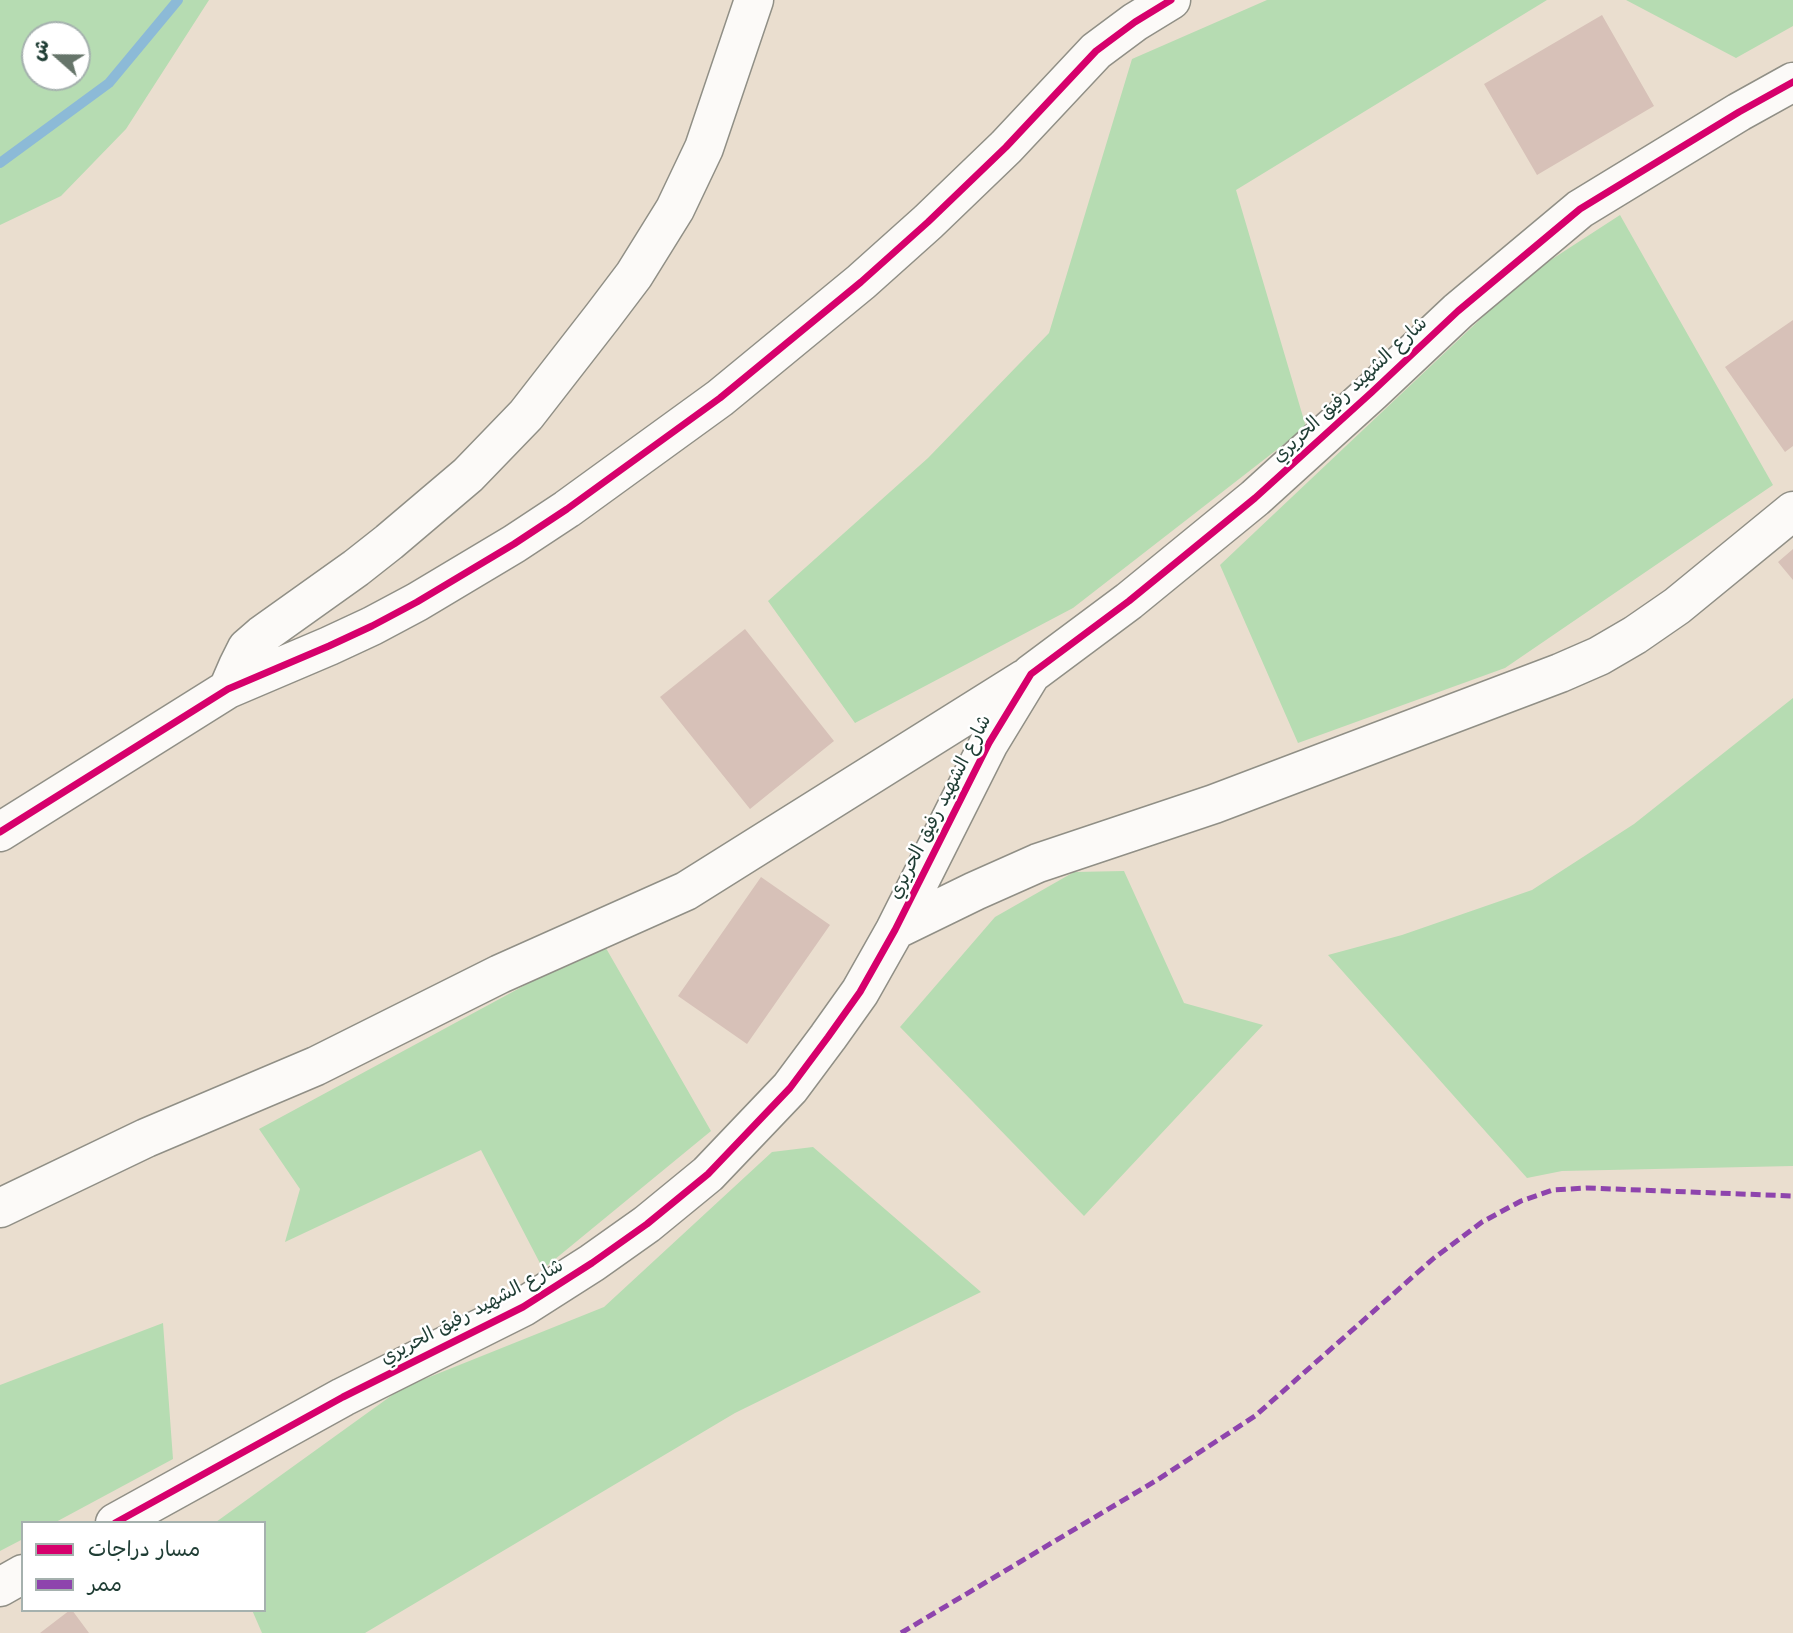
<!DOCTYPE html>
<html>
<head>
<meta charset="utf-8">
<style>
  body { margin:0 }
  #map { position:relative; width:1793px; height:1633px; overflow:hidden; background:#eadecf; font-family:"Playpen Sans","Playpen Sans Arabic",sans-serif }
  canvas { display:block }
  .legend { position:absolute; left:21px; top:1521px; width:245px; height:91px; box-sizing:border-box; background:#fff; border:2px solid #a5b1ae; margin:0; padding:9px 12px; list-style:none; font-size:21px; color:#1f3d34 }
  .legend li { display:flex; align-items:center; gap:14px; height:35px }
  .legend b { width:35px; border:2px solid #a5b1ae }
  .north { position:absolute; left:21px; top:21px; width:70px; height:70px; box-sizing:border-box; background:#fff; border:2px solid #a5b1ae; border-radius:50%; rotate:291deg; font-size:19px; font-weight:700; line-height:28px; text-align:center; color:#1f3d34 }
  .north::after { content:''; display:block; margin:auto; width:24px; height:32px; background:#66756a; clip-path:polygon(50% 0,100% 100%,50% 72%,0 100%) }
</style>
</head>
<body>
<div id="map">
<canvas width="1793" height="1633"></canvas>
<ul class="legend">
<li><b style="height:9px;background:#d6006c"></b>مسار دراجات</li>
<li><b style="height:9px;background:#8e44ad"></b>ممر</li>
</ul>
<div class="north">ش</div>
</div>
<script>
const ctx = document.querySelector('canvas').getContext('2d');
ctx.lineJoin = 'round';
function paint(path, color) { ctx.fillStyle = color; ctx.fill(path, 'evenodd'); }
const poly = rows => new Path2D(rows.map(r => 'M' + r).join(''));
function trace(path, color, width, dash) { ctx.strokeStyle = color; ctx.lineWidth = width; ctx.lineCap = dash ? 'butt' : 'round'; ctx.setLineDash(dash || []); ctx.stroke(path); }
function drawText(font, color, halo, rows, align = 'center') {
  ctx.font = font + ' "Playpen Sans","Playpen Sans Arabic",sans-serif'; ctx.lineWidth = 5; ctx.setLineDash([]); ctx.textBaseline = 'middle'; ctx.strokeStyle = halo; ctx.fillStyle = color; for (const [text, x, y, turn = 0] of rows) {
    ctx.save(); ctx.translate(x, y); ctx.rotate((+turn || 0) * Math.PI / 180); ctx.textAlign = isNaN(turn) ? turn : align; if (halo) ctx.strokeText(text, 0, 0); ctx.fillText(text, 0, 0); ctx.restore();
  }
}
paint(poly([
  [0,0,209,0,126,129,61,196,0,225],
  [35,35,77,35,77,77,35,77],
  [1267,0,1547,0,1236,190,1306,427,1073,608,855,723,768,601,928,458,1049,333,1132,59],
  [1626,0,1793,0,1793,26,1736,58],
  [1620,215,1773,485,1505,668,1298,743,1220,565,1526,276],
  [1793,698,1793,1166,1562,1171,1527,1178,1328,955,1402,935,1532,890,1634,824],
  [1124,871,1184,1003,1263,1025,1084,1216,900,1027,995,917,1074,872],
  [603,943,711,1131,543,1269,481,1150,285,1242,300,1189,259,1129],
  [813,1147,981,1292,735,1413,365,1633,262,1633,252,1610,264,1610,264,1523,216,1522,402,1388,604,1307,772,1152],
  [163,1323,173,1459,54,1523,23,1523,23,1539,0,1551,0,1385]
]), '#b6dcb2');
trace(poly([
  [0,163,109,83,178,0]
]), '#8cbad7', 10);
paint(poly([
  [1602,15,1654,106,1537,175,1484,84],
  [1793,320,1793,446,1785,452,1725,367],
  [1793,549,1793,580,1778,562],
  [745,629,834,741,750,809,660,697],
  [761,877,830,925,747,1044,678,996],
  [70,1610,72,1610,89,1633,40,1633]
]), '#d7c1b8');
const minor = poly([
  [228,689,238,666,247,648,262,635,356,568,389,542,468,475,526,415,603,316,634,275,675,209,704,148,754,0],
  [0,832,228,689,329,646,372,626,417,602,514,544,567,509,720,398,861,282,928,222,1006,147,1096,51,1135,22,1171,0],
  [895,930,975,891,1038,863,1214,804,1560,673,1599,656,1635,635,1677,606,1793,511],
  [0,1208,146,1138,316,1066,500,974,686,891,1024,679],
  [115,1523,343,1397,523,1307,592,1263,647,1224,708,1174,790,1088,828,1037,860,992,895,930,989,743,1031,674,1129,601,1255,498,1372,392,1458,311,1580,209,1739,112,1793,82],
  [0,1587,23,1574]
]);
trace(minor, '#908f86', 41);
trace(minor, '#fcfaf8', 38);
trace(poly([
  [901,1633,1157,1480,1255,1416,1434,1258,1482,1222,1521,1201,1553,1190,1587,1188,1793,1196]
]), '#8e44ad', 5, [10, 5]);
trace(poly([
  [0,832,228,689,329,646,372,626,417,602,514,544,567,509,720,398,861,282,928,222,1006,147,1096,51,1135,22,1171,0],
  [115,1523,343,1397,523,1307,592,1263,647,1224,708,1174,790,1088,828,1037,860,992,895,930,989,743,1031,674,1129,601,1255,498,1372,392,1458,311,1580,209,1739,112,1793,82]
]), '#d6006c', 7);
drawText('19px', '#1f3d34', '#fff', [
  ["شارع الشهيد رفيق الحريري",1350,390,-43],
  ["شارع الشهيد رفيق الحريري",940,807,-63],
  ["شارع الشهيد رفيق الحريري",472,1312,-28]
]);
</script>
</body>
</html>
